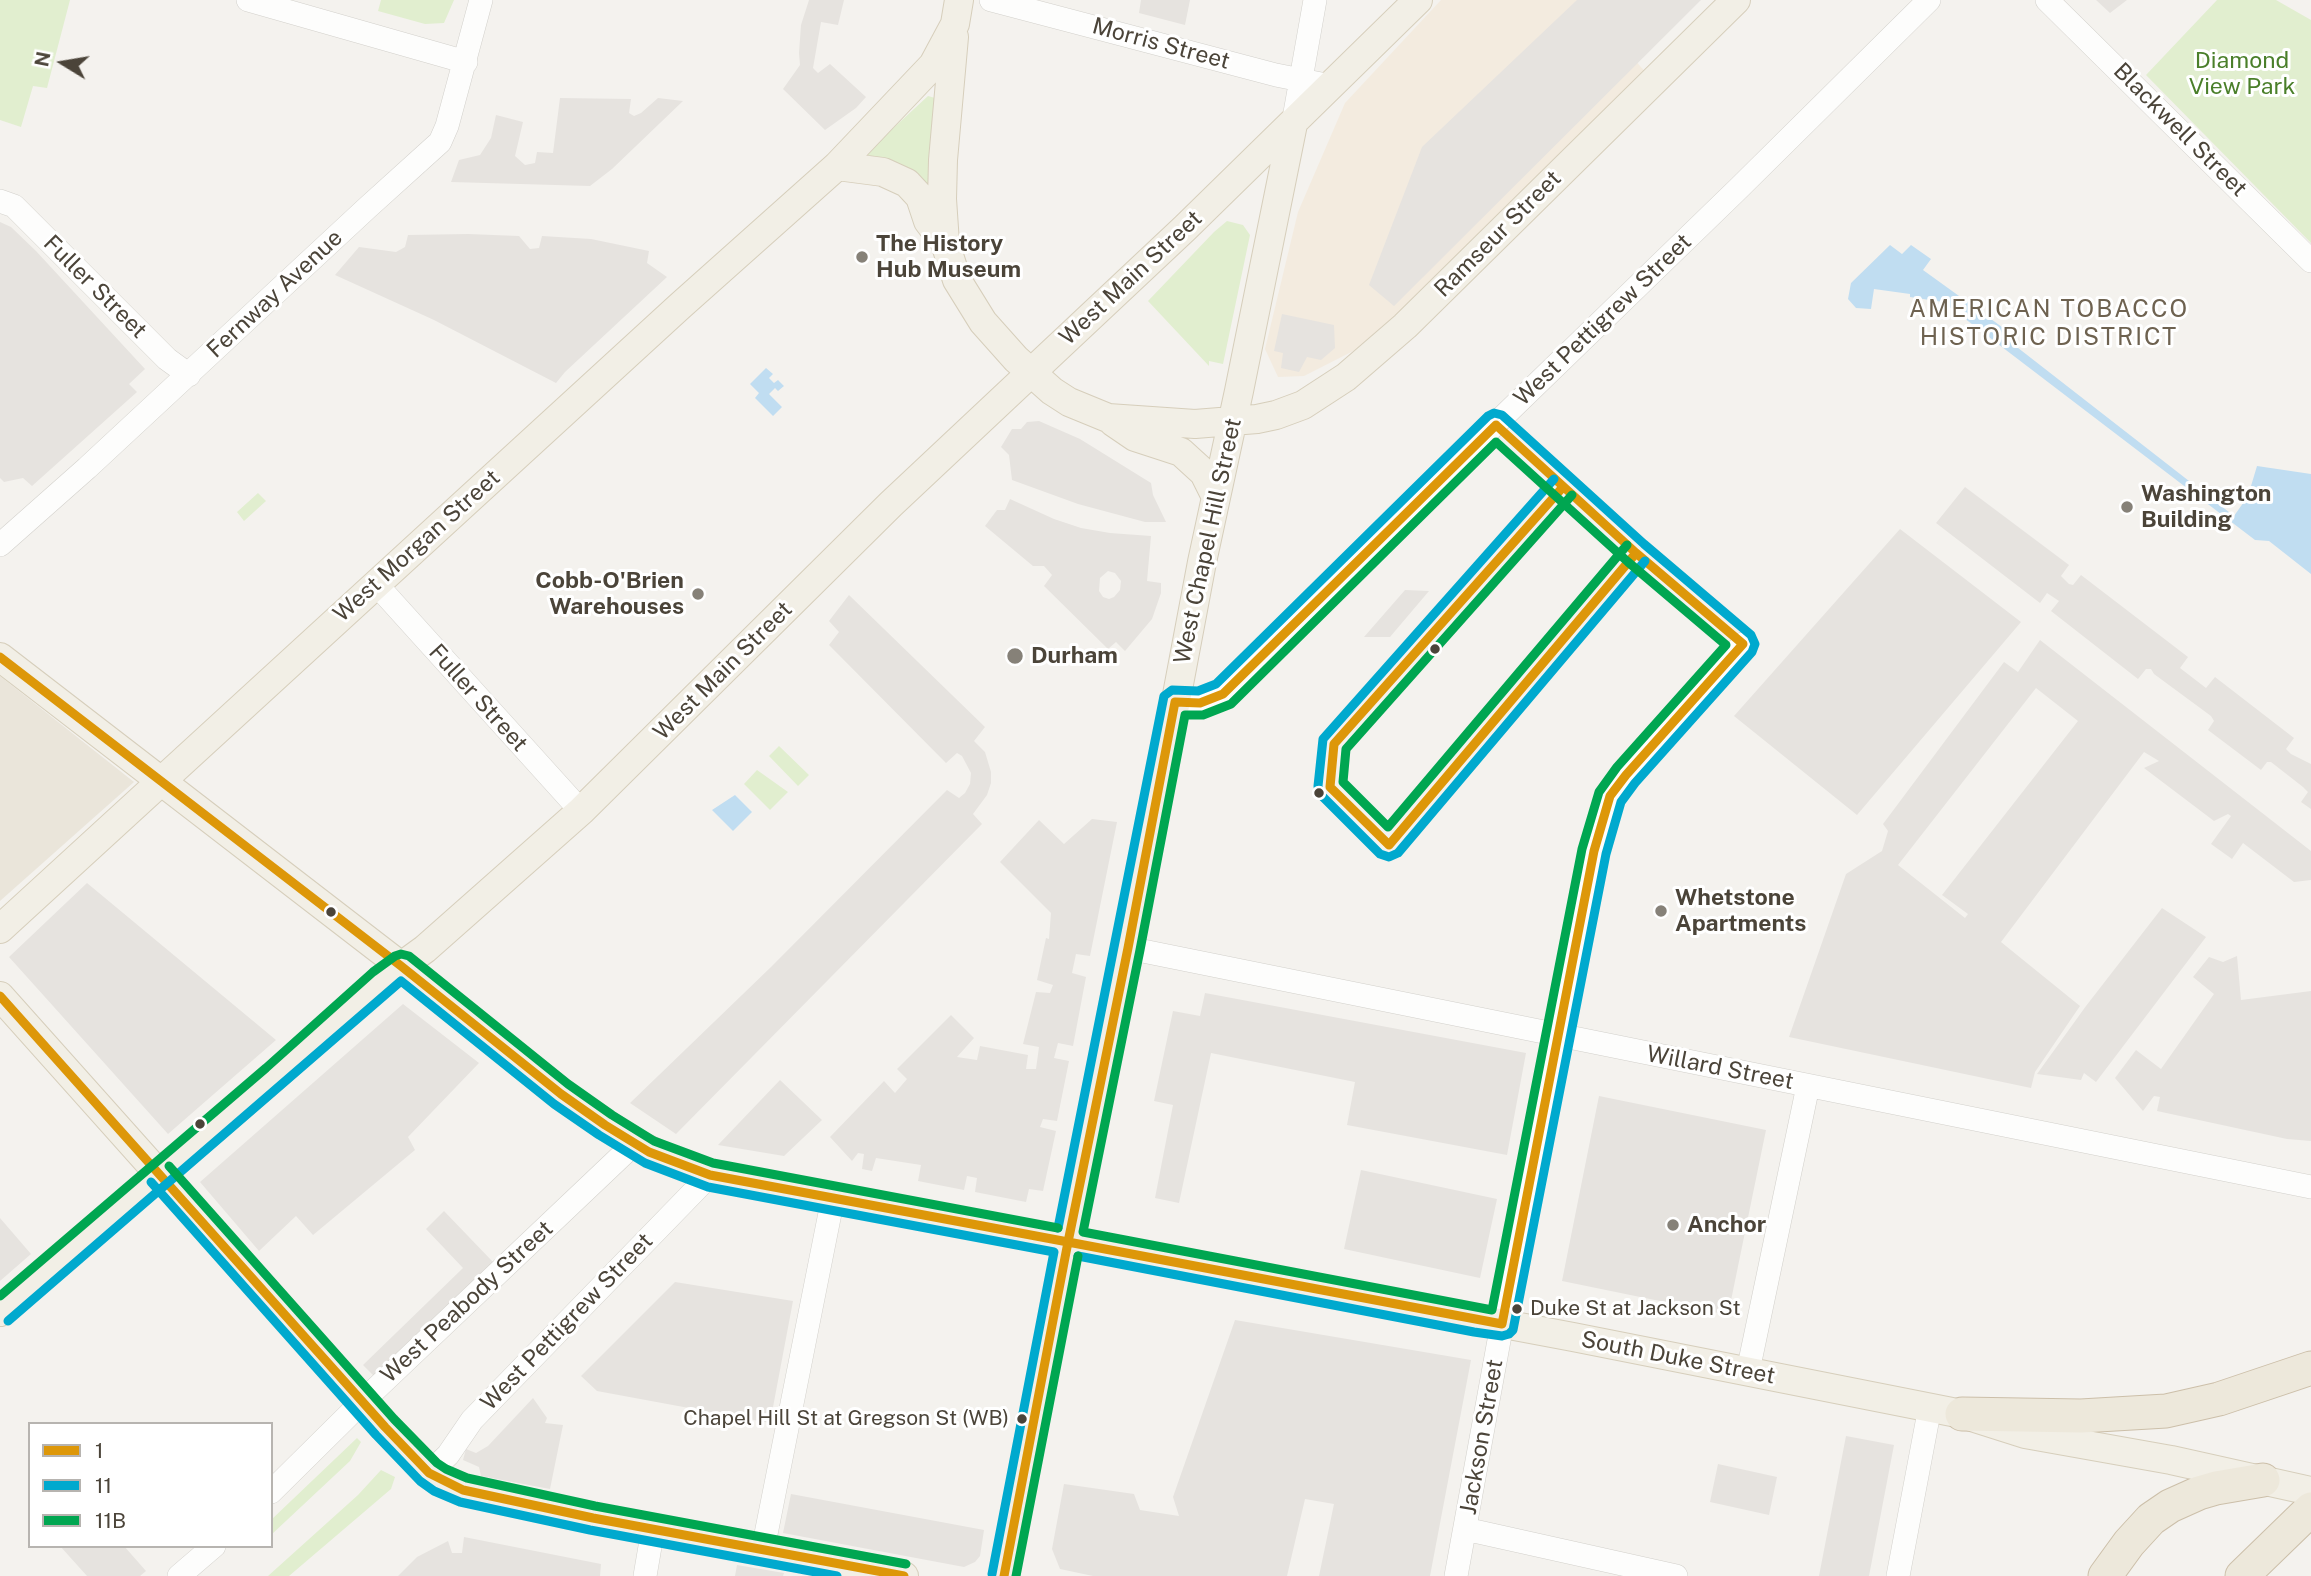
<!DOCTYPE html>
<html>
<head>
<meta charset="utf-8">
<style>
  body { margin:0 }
  #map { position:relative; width:2311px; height:1576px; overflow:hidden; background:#f4f2ee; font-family:"Public Sans",sans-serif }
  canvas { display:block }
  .legend { position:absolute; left:28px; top:1422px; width:245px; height:126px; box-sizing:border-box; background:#fff; border:2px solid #b7b4b0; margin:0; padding:9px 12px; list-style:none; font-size:21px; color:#4b4439 }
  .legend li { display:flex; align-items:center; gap:14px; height:35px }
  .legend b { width:35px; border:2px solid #b7b4b0 }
  .north { position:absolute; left:28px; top:28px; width:70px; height:70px; -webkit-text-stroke:5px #fff; paint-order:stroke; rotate:281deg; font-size:19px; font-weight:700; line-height:28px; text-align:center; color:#4b4439 }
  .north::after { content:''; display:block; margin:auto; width:24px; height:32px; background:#4b4439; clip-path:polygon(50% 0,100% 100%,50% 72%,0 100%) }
</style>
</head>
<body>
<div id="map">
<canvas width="2311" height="1576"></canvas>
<ul class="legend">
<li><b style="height:9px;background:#dd9709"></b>1</li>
<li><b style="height:9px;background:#00a9ce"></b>11</li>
<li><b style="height:9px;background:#00a651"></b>11B</li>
</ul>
<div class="north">N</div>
</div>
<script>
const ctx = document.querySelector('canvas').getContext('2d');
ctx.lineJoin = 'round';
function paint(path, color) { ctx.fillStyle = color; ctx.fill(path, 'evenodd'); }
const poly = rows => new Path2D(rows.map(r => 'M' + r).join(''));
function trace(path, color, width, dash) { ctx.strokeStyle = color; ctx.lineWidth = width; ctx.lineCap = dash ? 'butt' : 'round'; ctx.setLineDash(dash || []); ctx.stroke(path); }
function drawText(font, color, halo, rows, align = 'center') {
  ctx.font = font + ' "Public Sans",sans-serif'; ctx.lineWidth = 6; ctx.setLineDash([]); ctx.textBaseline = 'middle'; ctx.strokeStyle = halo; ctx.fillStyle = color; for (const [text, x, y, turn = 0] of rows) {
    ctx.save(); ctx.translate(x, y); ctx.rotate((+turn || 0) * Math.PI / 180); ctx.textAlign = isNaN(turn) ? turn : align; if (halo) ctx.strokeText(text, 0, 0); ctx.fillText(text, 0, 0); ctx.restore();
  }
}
paint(poly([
  [1441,0,1582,0,1648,75,1369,343,1304,376,1278,377,1265,349,1298,212,1345,103]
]), '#f3ebdf');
paint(poly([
  [0,676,134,782,0,901]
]), '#eae5da');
paint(poly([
  [0,0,70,0,47,88,33,86,21,127,0,120],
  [381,0,454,0,444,23,425,24,378,11],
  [2217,0,2276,0,2311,20,2311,243,2146,75],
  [928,96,935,98,930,187,862,157],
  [1227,221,1243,225,1250,235,1223,364,1209,361,1209,366,1148,301,1214,232],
  [258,493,266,501,244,521,237,512],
  [779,746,809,775,798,786,769,756],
  [757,770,788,792,770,810,744,784],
  [357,1438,361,1442,350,1461,271,1535,271,1520],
  [381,1470,395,1477,391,1489,289,1576,268,1576,358,1495]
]), '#e1eecf');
paint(poly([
  [809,0,844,0,838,25,821,22,813,68,818,73,830,64,866,97,856,108,825,130,783,89,800,65,799,53,801,25],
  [1141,0,1190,0,1185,25,1139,13],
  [1577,0,1701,0,1394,306,1369,285,1422,147],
  [2096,0,2127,0,2110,13],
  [560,98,631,99,629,113,634,116,641,113,658,98,683,101,612,169,590,186,451,182,459,160,480,155,491,138,496,115,523,122,515,156,525,165,535,163,537,152,553,153],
  [0,222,11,227,36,251,145,369,129,384,137,392,32,486,23,478,4,482,0,478],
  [468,234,519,236,530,249,539,248,542,236,591,239,649,251,647,263,667,277,565,372,556,383,434,320,335,275,359,247,396,252,405,247,408,235],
  [1282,314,1334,325,1335,348,1321,360,1307,357,1299,372,1281,368,1283,353,1274,351],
  [1039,421,1080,439,1151,483,1153,495,1166,522,1145,522,1078,504,1012,480,1009,455,1001,447,1012,429,1021,429,1027,422],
  [1965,487,2069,565,2061,576,2069,584,2073,585,2081,575,2188,657,2180,668,2206,688,2215,677,2294,738,2286,749,2291,754,2311,764,2311,809,2301,802,2308,792,2303,787,2271,762,2267,762,2261,770,2208,730,2214,721,2211,716,2154,674,2151,669,2146,669,2138,679,2051,611,2059,601,2047,593,2040,603,1936,523],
  [1010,499,1054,519,1081,528,1110,533,1151,536,1147,581,1161,583,1161,593,1152,619,1125,651,1116,642,1108,649,1044,586,1052,575,1044,566,1033,566,985,526,997,510,1005,510],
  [1108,571,1115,573,1121,581,1120,590,1114,597,1109,599,1103,597,1099,591,1100,578],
  [1900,529,2021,622,1857,815,1734,716],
  [1405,590,1429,591,1390,637,1364,637],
  [849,595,985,727,974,741,985,752,991,772,991,783,987,795,973,814,982,824,676,1134,630,1103,771,967,947,790,959,798,965,793,970,784,971,773,962,756,957,753,946,763,829,645,839,632,829,621],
  [2040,640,2311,851,2311,880,2294,882,2243,843,2232,859,2211,844,2231,816,2228,814,2214,821,2144,768,2159,761,2144,752,2001,942,2080,1006,2035,1072,2031,1088,1789,1037,1846,874,1882,851,1888,831,1883,824,2004,662,2018,672],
  [2036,688,2078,721,1942,895,1968,914,1965,918,1898,865],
  [1092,819,1117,822,1090,956,1076,954,1072,973,1086,977,1073,1046,1058,1043,1054,1058,1069,1061,1057,1121,1043,1119,1040,1127,1056,1131,1043,1191,1029,1189,1026,1202,975,1192,977,1178,967,1176,964,1190,918,1181,921,1165,876,1158,872,1171,862,1169,864,1154,858,1153,852,1161,830,1137,884,1081,895,1093,907,1079,897,1069,951,1015,974,1038,957,1057,977,1060,980,1046,1028,1055,1026,1069,1036,1069,1039,1047,1023,1044,1036,992,1050,993,1053,985,1037,980,1046,938,1049,939,1051,913,1000,862,1039,820,1064,844],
  [87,883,276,1040,168,1134,9,957],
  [2162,908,2206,937,2096,1082,2084,1073,2081,1080,2037,1074,2086,1006],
  [2237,956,2241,1000,2311,991,2311,1141,2287,1139,2157,1111,2160,1097,2154,1096,2143,1111,2115,1078,2136,1050,2161,1069,2214,994,2193,977,2209,957,2223,962],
  [1205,993,1526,1053,1507,1155,1347,1125,1355,1082,1211,1053,1179,1203,1155,1198,1173,1105,1154,1101,1173,1011,1200,1016],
  [403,1004,479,1063,408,1137,415,1150,313,1235,296,1216,259,1251,200,1182],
  [780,1080,822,1120,784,1156,718,1145],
  [1599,1096,1766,1130,1728,1315,1562,1281],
  [1361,1170,1497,1199,1480,1278,1344,1249],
  [444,1211,493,1262,374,1376,363,1365,463,1268,426,1229],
  [0,1218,31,1254,0,1281],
  [675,1282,793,1301,770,1423,597,1391,581,1376],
  [1235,1320,1471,1360,1430,1576,1319,1576,1334,1504,1305,1499,1287,1576,1093,1576,1060,1569,1052,1549,1064,1484,1134,1494,1140,1510,1179,1516,1173,1497],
  [533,1398,547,1418,545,1423,563,1425,550,1489,481,1476,479,1467,463,1460,466,1449,476,1453,488,1446],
  [1846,1436,1894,1445,1869,1576,1819,1576],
  [1718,1464,1777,1477,1769,1515,1710,1502],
  [791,1494,984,1530,980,1556,975,1562,964,1567,783,1533],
  [464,1537,601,1564,600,1576,398,1576,417,1557,448,1541,452,1553,462,1553],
  [60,1546,124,1546,146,1571,140,1576,87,1576],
  [737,1565,784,1573,783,1576,735,1576]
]), '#e6e3df');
paint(poly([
  [1890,245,1902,254,1911,245,1931,259,1923,270,2002,327,2015,340,2013,344,2234,516,2248,496,2257,466,2311,474,2311,574,2269,541,2255,540,1943,302,1910,297,1910,294,1874,289,1871,309,1856,308,1848,299,1851,283],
  [766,368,773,374,769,378,774,383,778,380,784,386,778,391,775,388,769,394,782,407,773,416,755,398,759,393,750,384],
  [735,795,752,812,733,831,712,810]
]), '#c0ddf1');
const minor = poly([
  [248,0,466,62],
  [991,0,1276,75,1331,86],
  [2047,0,2311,261],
  [1293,124,1315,0],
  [0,201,14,206,167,359,189,375],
  [0,545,87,468,367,208,440,142,447,126,481,0],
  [376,584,581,811],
  [1175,702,1200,703,1212,699,1223,694,1238,681,1445,473,1739,188,1929,0],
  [1128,948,2311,1187],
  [1748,1371,1808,1086],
  [429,1473,448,1455,472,1420,710,1175],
  [271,1492,363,1401,635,1143],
  [1465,1529,1676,1576],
  [763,1549,833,1198],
  [179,1576,214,1546],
  [645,1576,653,1529],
  [1456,1576,1502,1324,1557,1035,1601,824,1610,796,1626,775,1743,644],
  [1898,1576,1930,1407]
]);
const major = poly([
  [954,37,943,160,942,199,945,243,957,280,983,322,1016,359,1052,391,1069,402,1108,418,1195,424,1257,419,1276,415,1303,405,1346,377,1405,326,1736,0],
  [837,166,883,172,907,183,920,197,928,221,940,237],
  [1113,422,1135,437,1181,452,1204,473,1215,495],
  [0,657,401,966,561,1094,635,1143,674,1162,710,1175,1573,1337,1962,1414,2025,1434,2171,1460,2311,1491],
  [0,929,680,306,837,166,933,65,955,24,959,0],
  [0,996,385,1427,429,1473,440,1480,463,1490,593,1518,904,1576],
  [0,1312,274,1077,381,981,425,949,581,811,891,504,1185,228,1418,0],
  [1004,1576,1068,1242,1166,753,1202,562,1239,391,1293,124]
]);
const highway = poly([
  [1962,1414,2081,1416,2166,1411,2219,1399,2311,1368],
  [2105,1576,2129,1543,2151,1519,2170,1506,2199,1493,2216,1488,2263,1480],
  [2242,1576,2311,1509]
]);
trace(minor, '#d2d0cb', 24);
trace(major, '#d6cebb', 30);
trace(highway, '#ccbfa9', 35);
trace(minor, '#fdfdfc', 23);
trace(major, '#f2efe6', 28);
trace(highway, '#ede8db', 33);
trace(poly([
  [1496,425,1636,553,1743,644,1626,775,1610,796,1594,851,1502,1324,1068,1242,1128,948,1175,702,1200,703,1223,694,1496,425],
  [1563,487,1334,744,1330,787,1389,845,1636,553],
  [0,657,401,966,561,1094,605,1125,649,1152,710,1175,1068,1242],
  [0,996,385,1427,429,1473,463,1490,593,1518,904,1576],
  [1004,1576,1068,1242]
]), '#dd9709', 9);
trace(poly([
  [1554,479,1323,739,1318,786,1319,793,1380,854,1389,857,1398,853,1645,561],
  [151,1182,376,1435,420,1481,434,1491,460,1502,590,1530,837,1576],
  [1058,1228,1164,696,1172,690,1198,691,1216,684,1488,416,1494,413,1502,415,1644,544,1751,635,1755,644,1752,652,1635,783,1621,802,1606,854,1513,1330,1509,1334,1502,1336,1474,1332,1078,1256],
  [8,1321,401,981,554,1104,599,1135,645,1163,708,1187,1054,1252,992,1574]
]), '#00a9ce', 9);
trace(poly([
  [1496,442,1628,562,1726,645,1617,767,1599,792,1582,849,1492,1310,1083,1232,1140,950,1185,715,1203,715,1231,704,1496,442],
  [1572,495,1346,749,1343,782,1388,827,1627,545],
  [169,1166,394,1419,437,1463,446,1469,467,1478,595,1506,906,1564],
  [0,1296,266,1068,373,972,395,956,401,954,409,956,568,1084,612,1115,654,1141,713,1163,1058,1228],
  [1016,1576,1078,1256]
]), '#00a651', 9);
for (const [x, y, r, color] of [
  [862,257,7,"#868178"],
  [2127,507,7,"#868178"],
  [698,594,7,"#868178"],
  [1435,649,6,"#4b4439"],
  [1015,656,9,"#868178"],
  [1319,793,6,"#4b4439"],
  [1661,911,7,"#868178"],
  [331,912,6,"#4b4439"],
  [200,1124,6,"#4b4439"],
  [1673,1225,7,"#868178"],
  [1517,1309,6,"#4b4439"],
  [1022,1419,6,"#4b4439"]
]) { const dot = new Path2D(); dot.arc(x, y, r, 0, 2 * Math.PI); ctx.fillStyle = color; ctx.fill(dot); trace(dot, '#fff', 2.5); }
drawText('21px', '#4b4439', '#fff', [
  ["Duke St at Jackson St",1530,1309],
  ["Chapel Hill St at Gregson St (WB)",1009,1419,"right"]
], 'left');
drawText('23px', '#4b4439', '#fff', [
  ["Morris Street",1161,44,15],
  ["Blackwell Street",2180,130,45],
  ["Ramseur Street",1498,234,-45],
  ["West Main Street",1131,278,-43],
  ["Fuller Street",95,287,45],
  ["Fernway Avenue",275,294,-43],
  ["West Pettigrew Street",1603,320,-44],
  ["West Chapel Hill Street",1208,541,-78],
  ["West Morgan Street",417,546,-42],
  ["West Main Street",723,671,-45],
  ["Fuller Street",478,698,48],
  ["Willard Street",1720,1068,11],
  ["West Peabody Street",467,1302,-43],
  ["West Pettigrew Street",567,1322,-46],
  ["South Duke Street",1678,1358,11],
  ["Jackson Street",1482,1437,-80]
]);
drawText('23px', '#4a7f2a', '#fff', [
  ["Diamond",2242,61],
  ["View Park",2242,87]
]);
drawText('bold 23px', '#4b4439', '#fff', [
  ["The History",876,244],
  ["Hub Museum",876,270],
  ["Washington",2141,494],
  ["Building",2141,520],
  ["Cobb-O'Brien",684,581,"right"],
  ["Warehouses",684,607,"right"],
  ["Durham",1031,656],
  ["Whetstone",1675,898],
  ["Apartments",1675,924],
  ["Anchor",1687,1225]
], 'left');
ctx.letterSpacing = '2px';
drawText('24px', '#6e6250', '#fff', [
  ["AMERICAN TOBACCO",2049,310],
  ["HISTORIC DISTRICT",2049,338]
]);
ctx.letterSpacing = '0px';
</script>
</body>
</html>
